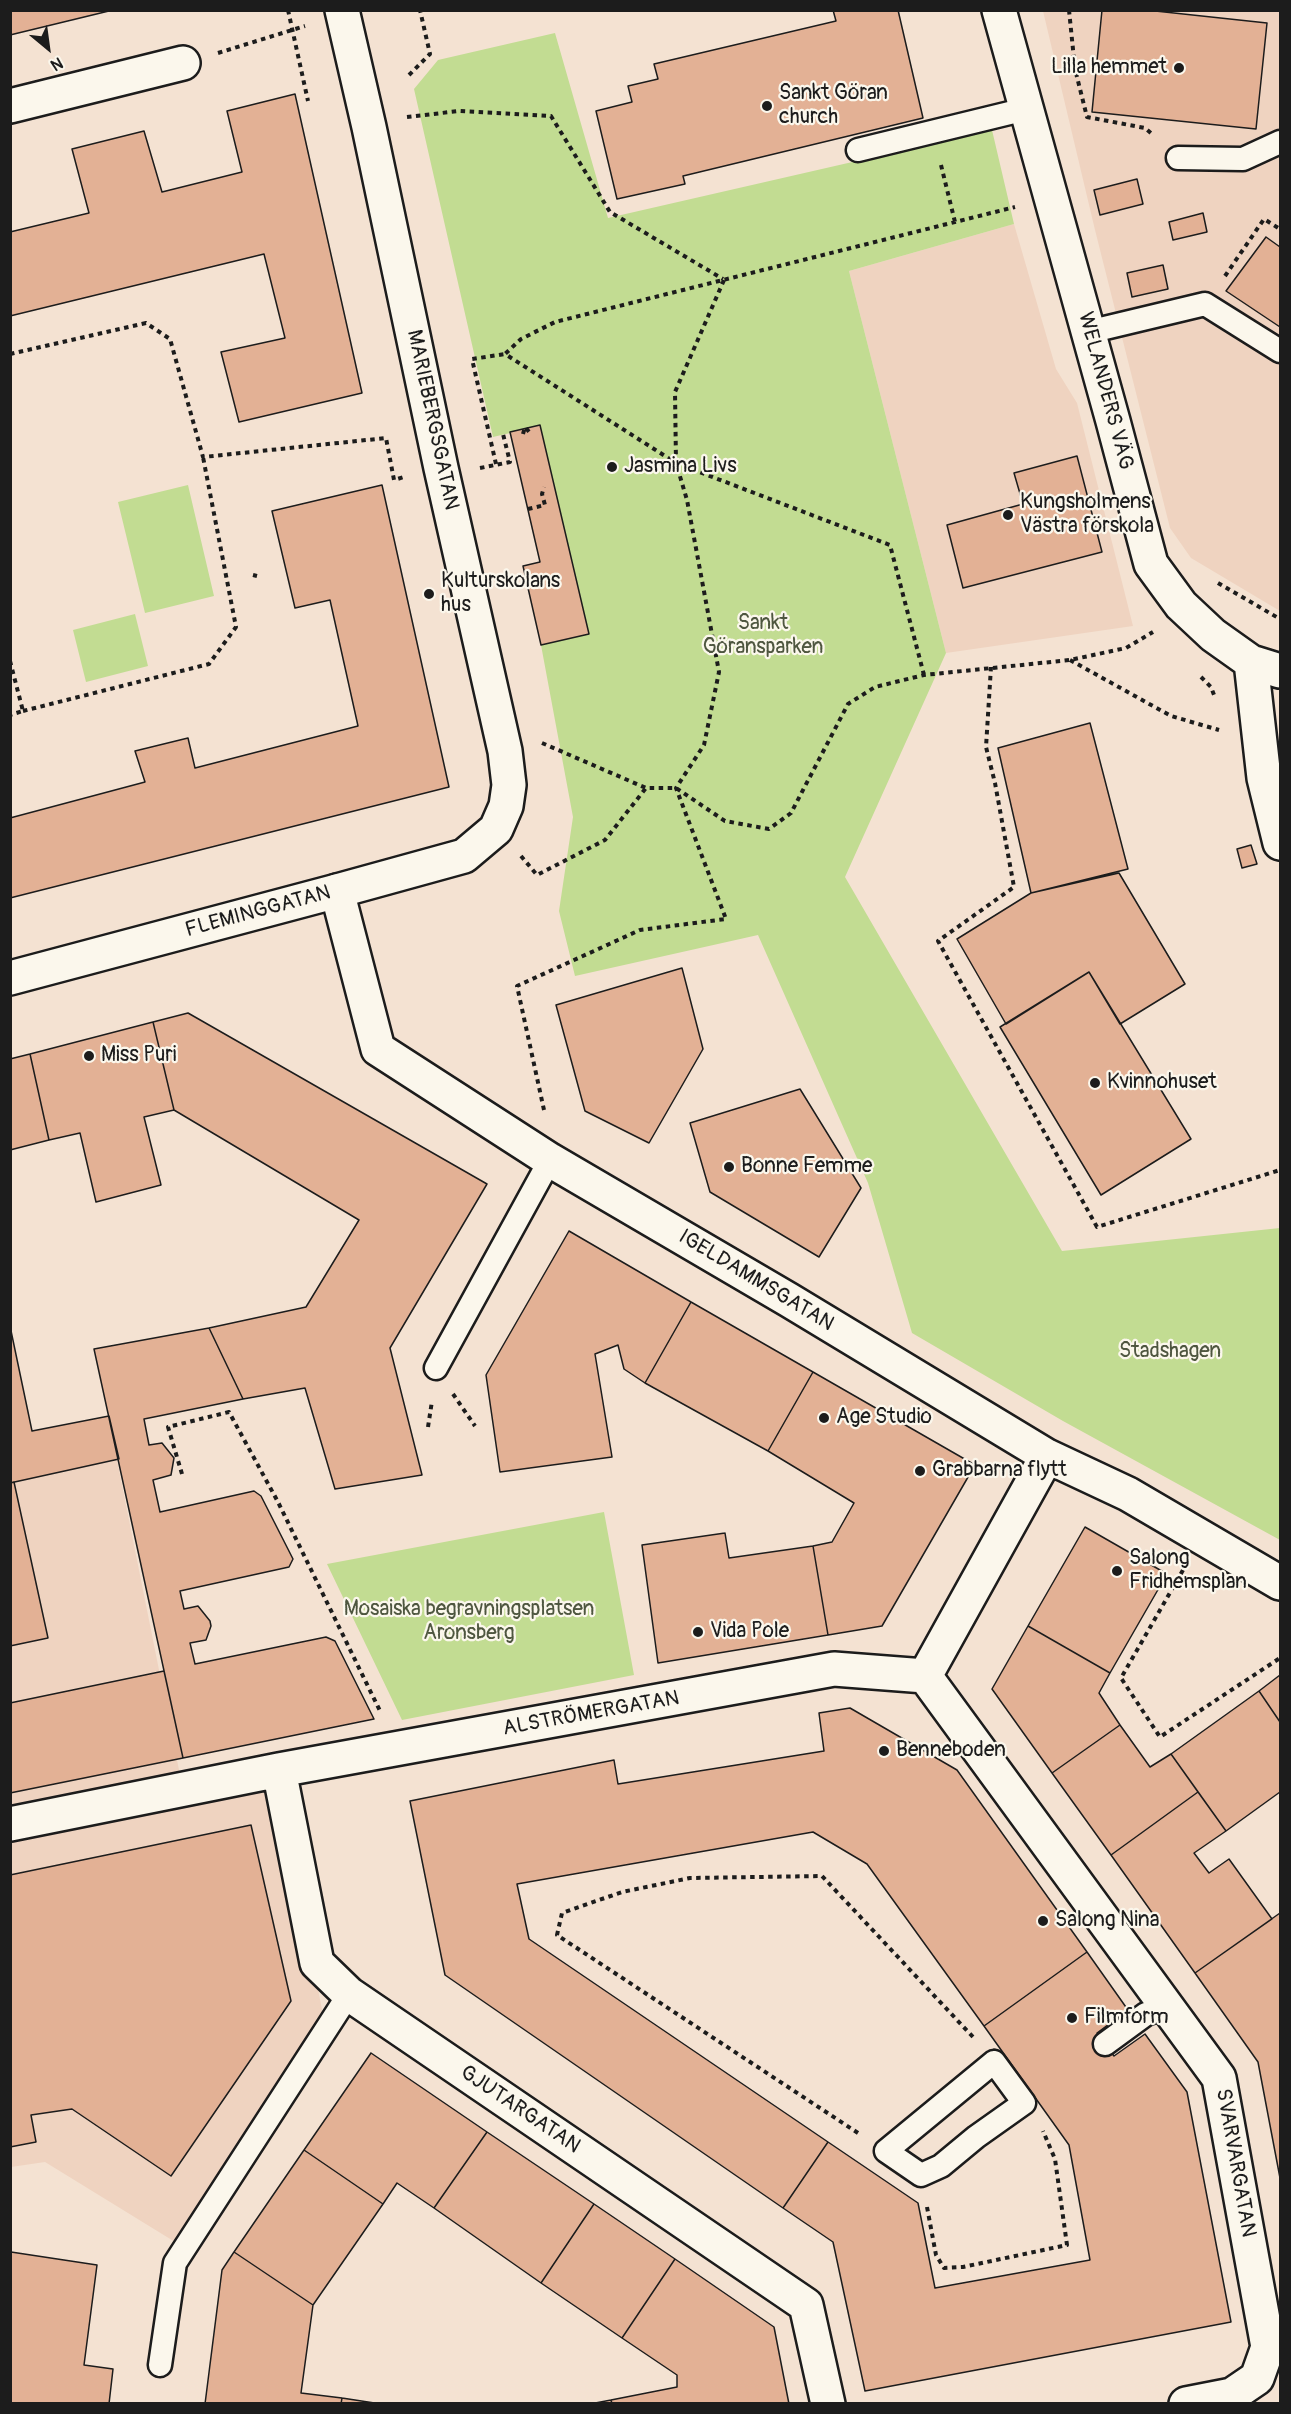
<!DOCTYPE html>
<html>
<head>
<meta charset="utf-8">
<style>
  body { margin:0 }
  #map { position:relative; width:1291px; height:2414px; overflow:hidden; background:#f4e2d2; font-family:Pangolin,sans-serif }
  canvas { display:block }
  .frame { position:absolute; inset:0; border:12px solid #1c1c1c; pointer-events:none }
  .north { position:absolute; left:18px; top:18px; width:60px; height:60px; -webkit-text-stroke:4px #fbf7ec; paint-order:stroke; rotate:151deg; font-size:16px; font-weight:700; line-height:24px; text-align:center; color:#1c1c1c }
  .north::after { content:''; display:block; margin:auto; width:21px; height:27px; background:#1c1c1c; clip-path:polygon(50% 0,100% 100%,50% 72%,0 100%) }
</style>
</head>
<body>
<div id="map">
<canvas width="1291" height="2414"></canvas>
<div class="frame"></div>
<div class="north">N</div>
</div>
<script>
const ctx = document.querySelector('canvas').getContext('2d');
ctx.lineJoin = 'round';
function paint(path, color) { ctx.fillStyle = color; ctx.fill(path, 'evenodd'); }
const poly = rows => new Path2D(rows.map(r => 'M' + r).join(''));
function trace(path, color, width, dash) { ctx.strokeStyle = color; ctx.lineWidth = width; ctx.lineCap = dash ? 'butt' : 'round'; ctx.setLineDash(dash || []); ctx.stroke(path); }
function drawText(font, color, halo, rows, align = 'center') {
  ctx.font = font + ' Pangolin,sans-serif'; ctx.lineWidth = 4.5; ctx.setLineDash([]); ctx.textBaseline = 'middle'; ctx.strokeStyle = halo; ctx.fillStyle = color; for (const [text, x, y, turn = 0] of rows) {
    ctx.save(); ctx.translate(x, y); ctx.rotate((+turn || 0) * Math.PI / 180); ctx.textAlign = isNaN(turn) ? turn : align; if (halo) ctx.strokeText(text, 0, 0); ctx.fillText(text, 0, 0); ctx.restore();
  }
}
paint(poly([
  [1043,11,1280,11,1280,611,1191,558,1170,528,1095,230],
  [1014,224,1056,369,1077,403,1133,626,946,653,849,271],
  [115,1450,182,1785,275,1768,325,2025,180,2245,45,2162,11,2167,11,1474]
]), '#efd3c0');
paint(poly([
  [555,33,608,218,992,130,1014,224,849,271,946,653,845,877,1062,1251,1280,1228,1280,1540,1063,1421,912,1333,868,1183,758,935,575,976,559,911,573,817,541,645,589,634,540,426,493,437,414,89,438,60],
  [188,485,214,596,145,613,118,502],
  [135,614,148,666,86,682,73,630],
  [604,1512,634,1675,402,1720,327,1564]
]), '#c2dc92');
const building = poly([
  [10,10,113,10,10,35,10,10],
  [833,10,898,10,923,118,683,176,685,184,617,199,596,111,632,102,628,86,658,79,654,64,836,21,833,10],
  [1102,10,1146,10,1267,23,1256,129,1092,112,1102,10],
  [295,94,362,393,239,422,221,352,285,338,264,254,10,316,10,232,89,213,72,149,144,131,162,192,242,172,227,111,295,94],
  [1137,179,1143,204,1100,215,1094,190,1137,179],
  [1203,213,1207,232,1173,240,1169,222,1203,213],
  [1266,237,1280,247,1280,327,1226,291,1266,237],
  [1163,265,1168,289,1132,297,1127,273,1163,265],
  [540,425,589,634,541,645,523,566,540,562,510,432,540,425],
  [1077,456,1102,552,963,588,947,525,1023,504,1014,473,1077,456],
  [382,485,449,787,10,898,10,818,145,782,135,751,188,738,195,768,358,726,330,600,295,608,272,511,382,485],
  [1090,723,1128,869,1031,893,998,748,1090,723],
  [1251,845,1257,864,1242,868,1237,849,1251,845],
  [1119,873,1185,984,1120,1024,1089,972,1006,1024,957,939,1031,893,1119,873],
  [682,968,703,1049,649,1143,585,1111,556,1005,682,968],
  [1089,972,1191,1139,1101,1195,1000,1027,1089,972],
  [188,1013,487,1184,390,1348,422,1475,335,1489,305,1388,243,1399,209,1328,306,1307,359,1220,174,1110,153,1022,188,1013],
  [153,1022,174,1110,144,1117,161,1185,96,1202,80,1133,49,1140,30,1054,153,1022],
  [30,1054,49,1140,10,1150,10,1059,30,1054],
  [800,1089,861,1188,819,1257,710,1192,690,1123,800,1089],
  [569,1231,691,1302,645,1383,624,1369,618,1345,595,1354,612,1457,500,1472,486,1375,569,1231],
  [691,1302,813,1372,768,1451,645,1383,691,1302],
  [10,1326,32,1431,109,1416,119,1459,10,1483,10,1326],
  [209,1328,243,1399,144,1419,149,1445,162,1443,174,1458,171,1475,153,1480,160,1512,254,1491,261,1496,293,1559,289,1567,180,1591,184,1609,198,1606,210,1621,211,1626,206,1640,190,1643,195,1664,326,1637,335,1641,374,1719,183,1758,94,1349,209,1328],
  [813,1372,975,1465,882,1626,828,1635,813,1546,832,1542,854,1503,768,1451,813,1372],
  [14,1482,48,1638,10,1646,10,1483,14,1482],
  [1085,1527,1167,1574,1110,1673,1028,1626,1085,1527],
  [725,1533,729,1558,813,1546,828,1635,658,1663,642,1545,725,1533],
  [1028,1626,1110,1673,1099,1693,1120,1725,1052,1773,992,1689,1028,1626],
  [164,1671,183,1758,10,1793,10,1703,164,1671],
  [1280,1675,1280,1722,1259,1691,1280,1675],
  [1259,1691,1280,1722,1280,1792,1226,1831,1171,1754,1259,1691],
  [850,1708,957,1770,1087,1952,984,2026,867,1864,813,1832,517,1884,529,1939,828,2142,783,2208,445,1975,410,1801,614,1760,618,1784,824,1751,819,1713,850,1708],
  [1120,1725,1150,1767,1171,1754,1198,1792,1111,1855,1052,1773,1120,1725],
  [1198,1792,1226,1831,1194,1853,1209,1873,1229,1859,1272,1919,1195,1973,1111,1855,1198,1792],
  [251,1825,291,2001,171,2176,72,2109,31,2115,36,2142,10,2147,10,1875,251,1825],
  [1280,1913,1280,2178,1258,2062,1195,1973,1280,1913],
  [1087,1952,1128,2010,1097,2033,1107,2047,1114,2056,1145,2034,1187,2092,1231,2322,865,2391,833,2242,783,2208,828,2142,918,2203,935,2288,1090,2260,1069,2145,984,2026,1087,1952],
  [371,2053,487,2132,434,2208,397,2183,383,2204,304,2150,371,2053],
  [487,2132,594,2204,541,2283,434,2208,487,2132],
  [304,2150,383,2204,313,2305,234,2252,304,2150],
  [594,2204,675,2259,622,2338,541,2283,594,2204],
  [11,2252,97,2265,84,2365,113,2369,109,2404,10,2404,11,2252],
  [234,2252,313,2305,301,2393,342,2398,341,2404,205,2404,222,2270,234,2252],
  [675,2259,774,2327,789,2404,612,2404,611,2400,677,2387,677,2375,622,2338,675,2259],
  [342,2398,381,2404,341,2404,342,2398],
  [611,2400,612,2404,590,2404,611,2400]
]);
paint(building, '#e3b195');
trace(building, '#1c1c1c', 1.5);
const lane = poly([
  [858,150,1026,109],
  [1178,158,1243,159,1280,142],
  [1088,332,1205,304,1280,351],
  [436,1368,550,1160],
  [1105,2044,1146,2014,1168,2007],
  [994,2062,1024,2103,976,2137,941,2166,921,2175,886,2151,994,2062],
  [160,2365,175,2263,349,1994]
]);
const street = poly([
  [342,10,369,127,441,468,505,751,509,785,506,806,496,829,464,856,337,891,378,1049,550,1160,789,1300,1047,1456,1128,1494,1280,1583],
  [999,10,1113,421,1151,564,1181,605,1213,635,1251,662,1280,671],
  [10,106,183,63],
  [1251,662,1264,778,1280,843],
  [925,1676,1219,2078,1268,2347,1257,2378,1232,2395,1186,2404],
  [925,1676,1047,1456],
  [279,1770,317,1963,349,1994,806,2305,828,2404],
  [10,1824,279,1770,834,1669,925,1676]
]);
const secondary = poly([
  [10,978,337,891]
]);
trace(lane, '#1c1c1c', 27);
trace(street, '#1c1c1c', 38);
trace(secondary, '#1c1c1c', 38);
trace(poly([
  [288,10,308,101],
  [1069,10,1075,69,1087,117,1145,128,1153,135],
  [218,53,305,26],
  [409,75,430,54,420,10],
  [407,117,459,111,551,116,610,212,723,279],
  [941,165,955,222],
  [1225,276,1264,219,1280,229],
  [10,354,146,323,170,339,203,457,386,438,394,480,404,477],
  [523,434,525,427,530,433],
  [496,464,472,359,505,354],
  [480,468,510,462,503,434],
  [528,509,545,505,542,494,544,487],
  [253,575,257,576],
  [1218,583,1280,619],
  [1070,660,1171,716,1219,730],
  [10,661,23,711,10,715],
  [991,667,986,747,995,783,1014,887,938,941,1097,1227,1280,1170],
  [924,675,890,545,676,463,505,354,521,339,555,322,1015,207],
  [1201,677,1211,687,1214,695],
  [23,711,209,664,236,627,203,457],
  [542,743,646,788,676,788,725,821,769,829,791,813,848,704,875,687,924,675,1070,660,1126,648,1153,632],
  [521,856,537,875,605,840,646,788],
  [544,1110,517,986,640,930,726,919,676,788,704,745,719,672,687,500,676,463,675,392,724,280],
  [453,1394,475,1426],
  [428,1427,432,1401],
  [182,1474,168,1427,229,1412,278,1502,381,1713],
  [1183,1570,1121,1678,1160,1737,1280,1658],
  [858,2133,557,1935,562,1913,622,1892,690,1878,822,1876,973,2037],
  [927,2207,936,2255,944,2268,963,2267,1067,2245,1055,2159,1043,2131]
]), '#1c1c1c', 4, [4.5, 4.5]);
trace(lane, '#fbf7ec', 22);
trace(street, '#fbf7ec', 33);
trace(secondary, '#fbf7ec', 33);
for (const [x, y, r, color] of [
  [1179,68,6,"#1c1c1c"],
  [767,106,6,"#1c1c1c"],
  [612,467,6,"#1c1c1c"],
  [1008,515,6,"#1c1c1c"],
  [429,594,6,"#1c1c1c"],
  [89,1056,6,"#1c1c1c"],
  [1095,1083,6,"#1c1c1c"],
  [729,1167,6,"#1c1c1c"],
  [824,1418,6,"#1c1c1c"],
  [920,1471,6,"#1c1c1c"],
  [1117,1571,6,"#1c1c1c"],
  [698,1632,6,"#1c1c1c"],
  [884,1751,6,"#1c1c1c"],
  [1043,1921,6,"#1c1c1c"],
  [1072,2018,6,"#1c1c1c"]
]) { const dot = new Path2D(); dot.arc(x, y, r, 0, 2 * Math.PI); ctx.fillStyle = color; ctx.fill(dot); trace(dot, '#fbf7ec', 2); }
drawText('21px', '#1c1c1c', '#fbf7ec', [
  ["Lilla hemmet",1167,68,"right"],
  ["Sankt Göran",779,94],
  ["church",779,118],
  ["Jasmina Livs",624,467],
  ["Kungsholmens",1020,503],
  ["Västra förskola",1020,527],
  ["Kulturskolans",441,582],
  ["hus",441,606],
  ["Miss Puri",101,1056],
  ["Kvinnohuset",1107,1083],
  ["Bonne Femme",741,1167],
  ["Age Studio",836,1418],
  ["Grabbarna flytt",932,1471],
  ["Salong",1129,1559],
  ["Fridhemsplan",1129,1583],
  ["Vida Pole",710,1632],
  ["Benneboden",896,1751],
  ["Salong Nina",1055,1921],
  ["Filmform",1084,2018]
], 'left');
drawText('21px', '#1c1c1c', '#fbf7ec', [
  ["WELANDERS VÄG",1105,391,75],
  ["MARIEBERGSGATAN",432,420,78],
  ["FLEMINGGATAN",258,912,-15],
  ["IGELDAMMSGATAN",756,1281,31],
  ["ALSTRÖMERGATAN",591,1714,-10],
  ["GJUTARGATAN",520,2110,34],
  ["SVARVARGATAN",1235,2163,80]
]);
drawText('21px', '#4e563f', '#fbf7ec', [
  ["Sankt",763,624],
  ["Göransparken",763,648],
  ["Stadshagen",1170,1352],
  ["Mosaiska begravningsplatsen",469,1610],
  ["Aronsberg",469,1634]
]);
</script>
</body>
</html>
